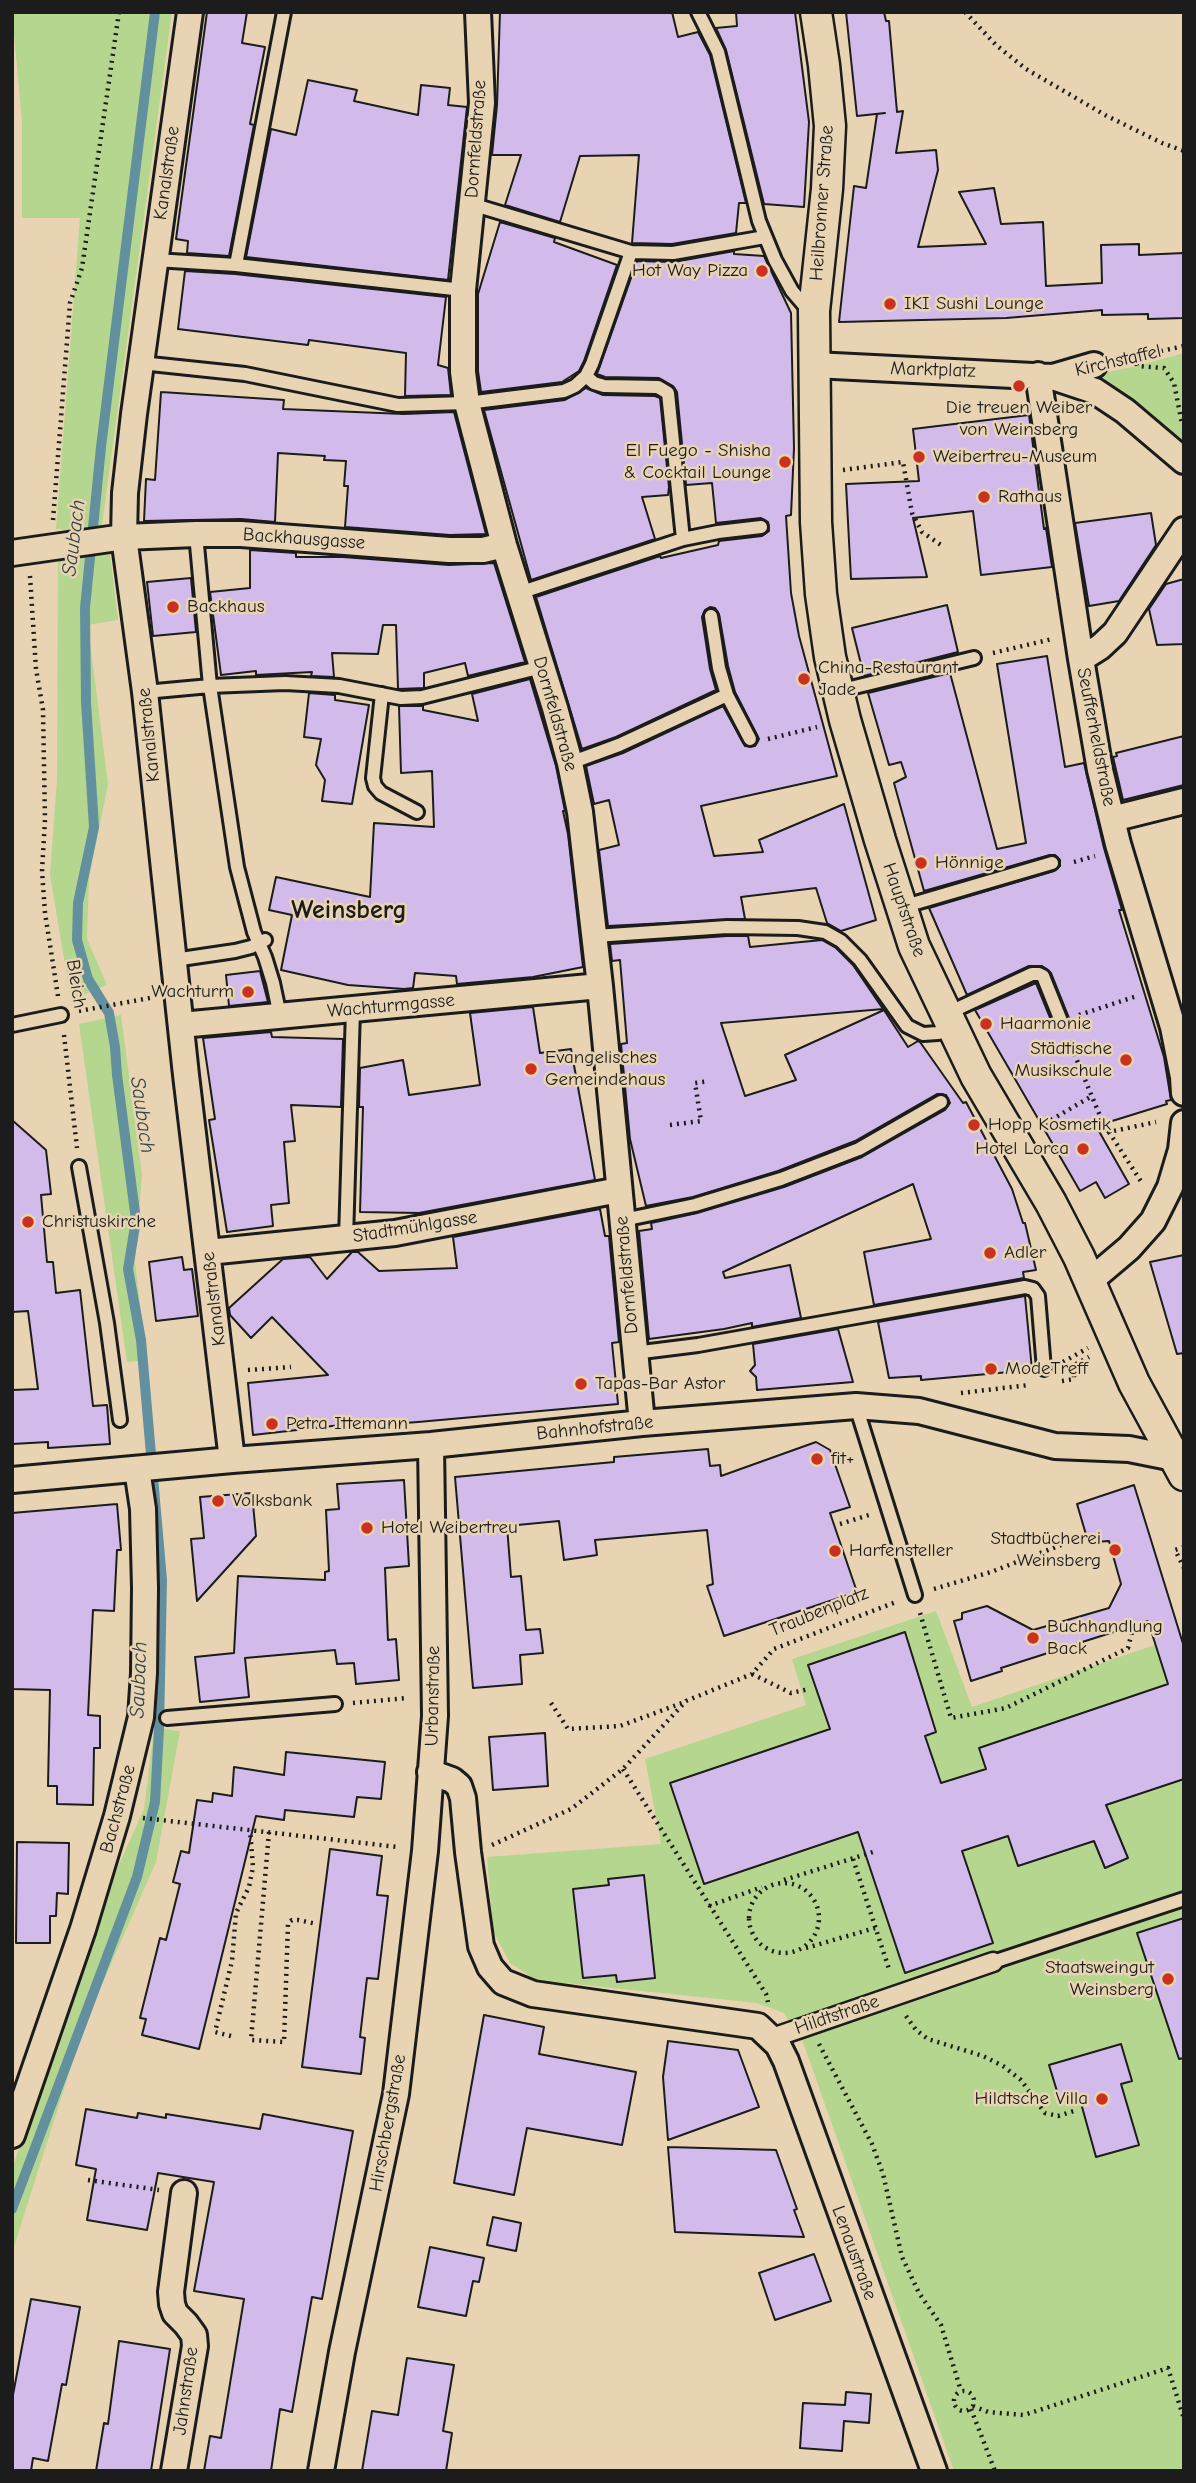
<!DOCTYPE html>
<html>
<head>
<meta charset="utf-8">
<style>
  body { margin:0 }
  #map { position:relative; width:1196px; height:2483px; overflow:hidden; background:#e8d4b2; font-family:"Comic Neue",sans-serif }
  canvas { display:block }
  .frame { position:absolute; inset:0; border:14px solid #1c1c1c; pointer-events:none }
</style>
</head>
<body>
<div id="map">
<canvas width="1196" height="2483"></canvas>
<div class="frame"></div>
</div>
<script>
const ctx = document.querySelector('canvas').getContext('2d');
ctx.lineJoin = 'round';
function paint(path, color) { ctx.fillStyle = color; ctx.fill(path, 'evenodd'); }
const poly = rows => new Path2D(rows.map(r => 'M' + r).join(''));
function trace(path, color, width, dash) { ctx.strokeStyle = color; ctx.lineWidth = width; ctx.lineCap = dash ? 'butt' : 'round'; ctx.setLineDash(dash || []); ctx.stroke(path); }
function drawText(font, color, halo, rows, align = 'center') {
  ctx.font = font + ' "Comic Neue",sans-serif'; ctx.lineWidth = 5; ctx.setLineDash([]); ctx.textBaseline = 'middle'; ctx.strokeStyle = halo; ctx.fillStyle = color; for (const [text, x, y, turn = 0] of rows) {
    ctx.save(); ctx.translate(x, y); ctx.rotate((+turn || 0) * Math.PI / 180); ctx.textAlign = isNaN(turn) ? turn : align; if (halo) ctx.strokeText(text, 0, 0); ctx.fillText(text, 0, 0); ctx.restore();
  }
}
paint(poly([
  [12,12,172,12,101,532,56,529,80,218,22,218,22,122],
  [1184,353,1184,452,1113,389,1093,375,1137,366],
  [110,554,118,620,88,625,108,784,89,879,87,939,107,985,71,1000,50,875,57,779,58,560],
  [121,1015,142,1175,135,1262,147,1360,127,1362,79,1024],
  [936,1611,972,1707,1184,1635,1184,2471,954,2471,803,2042,784,2013,757,2003,536,1980,510,1963,493,1931,487,1857,661,1844,645,1759,806,1705,792,1659],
  [154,1728,180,1731,156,1862,85,2023,12,2253,12,2169,108,1889,144,1809]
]), '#b5d68f');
trace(poly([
  [12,2209,137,1877,155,1802,159,1729,162,1580,141,1340,128,1269,136,1220,117,1075,115,1047,109,1013,88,979,77,940,78,903,94,827,86,702,85,608,101,447,155,12]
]), '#63909e', 10);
const building = poly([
  [207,12,247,12,242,43,265,47,250,124,254,125,229,256,187,253,188,241,176,239,207,12],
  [500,12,672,12,678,37,698,32,710,55,746,203,739,203,736,233,672,244,632,243,639,155,580,156,560,222,505,205,521,155,492,155,497,105,500,12],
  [736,12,795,12,809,122,804,207,764,204,726,50,716,28,737,26,736,12],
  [846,12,884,12,886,21,889,21,897,112,903,111,896,153,936,150,938,170,918,247,986,244,959,192,994,188,1001,224,1043,222,1046,286,1102,283,1101,245,1139,244,1139,255,1184,253,1184,318,1148,319,1148,314,1102,315,1102,310,1006,318,839,322,854,186,866,188,877,114,885,113,857,116,846,12],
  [308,80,357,90,354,101,418,115,421,85,450,88,448,105,467,107,448,280,246,257,271,129,296,135,308,80],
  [500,222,555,238,554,242,617,265,584,361,579,371,562,382,481,392,478,371,478,294,500,222],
  [734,251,734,254,764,256,791,313,794,448,791,515,786,516,791,593,799,636,837,776,701,806,714,856,763,852,759,840,844,804,876,920,841,931,827,923,816,888,741,897,745,919,608,926,599,850,619,845,609,800,594,804,586,766,623,753,723,706,745,746,755,746,759,739,735,692,728,666,719,614,715,608,710,607,705,610,702,617,710,669,716,690,616,737,582,749,536,597,660,556,661,558,718,545,719,541,762,536,769,531,768,522,761,518,716,523,712,483,686,485,677,392,673,386,659,378,605,377,597,374,637,261,674,262,734,251],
  [185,271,235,274,446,297,438,365,448,368,451,395,405,396,406,353,309,340,308,345,178,329,185,271],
  [586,388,603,395,655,396,660,398,669,487,668,495,642,497,655,539,531,580,484,410,565,400,586,388],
  [161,392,284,400,283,409,404,414,454,412,486,534,450,535,345,527,348,486,344,486,346,461,324,460,325,456,278,453,275,522,241,519,144,521,146,479,155,480,161,392],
  [1029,415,1044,529,1046,528,1052,567,981,575,973,511,913,518,927,577,851,579,846,484,919,481,913,429,1029,415],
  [1151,513,1156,545,1119,601,1089,606,1075,523,1151,513],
  [250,550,296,553,296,557,343,557,449,565,494,563,525,662,468,676,465,663,424,673,424,688,398,689,396,625,383,625,378,654,332,653,334,677,311,676,312,672,256,675,256,671,221,675,210,592,250,588,250,550],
  [191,578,196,632,153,636,147,582,191,578],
  [1184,579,1184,644,1157,645,1149,609,1166,584,1184,579],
  [947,605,958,652,864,676,852,628,947,605],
  [1047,656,1065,767,1084,763,1104,848,1122,910,1119,910,1164,1057,1171,1100,1166,1101,1167,1104,1096,1126,1129,1184,1105,1198,1096,1182,1080,1191,975,1010,1036,983,1053,1025,1059,1029,1065,1029,1069,1023,1069,1018,1051,973,1042,966,1029,966,967,995,929,908,1054,871,1060,866,1060,860,1055,855,1050,855,924,891,894,783,906,777,901,762,889,765,868,693,950,673,997,849,1026,843,997,664,1047,656],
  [530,679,556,766,565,811,563,811,568,834,583,967,533,977,457,984,456,976,415,973,413,988,404,989,348,985,281,970,292,915,269,910,276,877,370,897,374,823,434,827,432,771,401,773,399,706,423,706,423,710,478,721,472,694,530,679],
  [309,693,335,695,335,700,369,705,352,804,322,801,325,780,316,765,321,739,304,737,309,693],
  [1184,736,1184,785,1123,800,1113,757,1117,756,1116,753,1184,736],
  [727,936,748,936,750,947,822,940,836,948,853,965,883,1009,721,1023,745,1096,796,1080,785,1055,884,1010,908,1047,918,1041,920,1042,963,1103,966,1102,1012,1189,1023,1223,1025,1223,1036,1270,1023,1272,1024,1278,874,1305,864,1252,931,1239,913,1184,723,1272,725,1278,790,1265,801,1318,752,1327,752,1323,724,1329,649,1339,639,1231,652,1229,651,1223,697,1213,784,1187,862,1157,945,1110,950,1103,946,1095,937,1094,855,1141,778,1171,693,1197,646,1206,630,1139,621,1044,627,1043,620,960,612,961,610,944,727,936],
  [260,971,268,1002,229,1006,226,975,260,971],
  [533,1007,540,1053,571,1049,595,1180,419,1213,360,1212,363,1107,359,1107,360,1068,403,1060,409,1095,480,1085,470,1013,533,1007],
  [271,1032,272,1037,343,1039,341,1107,291,1105,295,1141,284,1142,289,1203,271,1205,273,1226,227,1232,209,1120,215,1119,203,1038,271,1032],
  [12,1120,46,1150,51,1194,41,1195,47,1262,53,1262,56,1293,80,1290,93,1406,107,1405,110,1444,48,1448,48,1442,12,1444,12,1390,38,1389,28,1311,12,1312,12,1120],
  [600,1209,605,1236,609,1236,619,1342,612,1343,618,1404,418,1422,350,1427,350,1424,253,1435,248,1383,328,1375,272,1317,251,1338,230,1315,229,1308,283,1259,310,1257,327,1279,352,1252,358,1252,379,1271,457,1268,453,1237,600,1209],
  [1184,1255,1184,1353,1177,1354,1150,1262,1184,1255],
  [182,1257,184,1270,192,1269,198,1316,156,1321,149,1262,182,1257],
  [1025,1296,1032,1370,921,1380,921,1376,889,1378,878,1322,1025,1296],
  [838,1329,853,1382,757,1390,756,1377,750,1371,755,1365,753,1344,838,1329],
  [816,1442,830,1450,850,1507,830,1513,857,1592,724,1636,707,1586,713,1584,707,1530,595,1540,597,1555,564,1560,559,1521,507,1526,511,1577,521,1576,526,1630,540,1629,543,1653,520,1655,522,1684,473,1688,455,1477,614,1462,614,1457,708,1449,710,1466,720,1465,721,1476,816,1442],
  [404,1480,409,1566,385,1568,388,1640,396,1639,399,1680,356,1684,354,1663,337,1664,335,1650,245,1658,249,1697,200,1702,195,1657,234,1653,238,1576,325,1580,325,1572,329,1571,326,1510,339,1509,337,1484,404,1480],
  [1134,1485,1184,1647,1184,1779,1106,1805,1128,1858,1105,1868,1094,1841,1018,1866,1008,1836,962,1851,993,1943,905,1973,858,1832,704,1884,670,1783,830,1729,808,1665,905,1632,936,1732,925,1736,941,1783,986,1769,979,1748,1168,1684,1148,1621,1001,1668,1002,1671,971,1681,954,1621,962,1619,962,1613,987,1606,1033,1630,1109,1608,1121,1584,1109,1541,1096,1542,1087,1538,1077,1504,1134,1485],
  [252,1493,256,1536,197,1601,191,1539,204,1538,200,1497,252,1493],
  [117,1504,121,1550,117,1550,114,1611,93,1610,88,1715,100,1716,100,1748,94,1748,93,1805,57,1804,57,1786,48,1786,50,1690,12,1689,12,1513,117,1504],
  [545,1733,548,1786,493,1790,489,1737,545,1733],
  [286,1752,385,1762,381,1799,357,1797,354,1817,285,1810,284,1820,256,1816,199,2049,142,2035,146,2019,140,2018,160,1938,166,1940,180,1884,173,1882,181,1851,189,1853,197,1800,212,1802,213,1793,232,1796,234,1767,284,1775,286,1752],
  [17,1842,69,1843,68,1894,57,1893,56,1916,50,1916,50,1943,16,1943,17,1842],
  [330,1849,382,1856,377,1895,388,1896,378,1979,367,1978,360,2037,365,2038,361,2074,302,2067,330,1849],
  [644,1875,655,1978,617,1982,616,1975,583,1978,573,1889,609,1885,608,1879,644,1875],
  [1184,1918,1184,2058,1179,2059,1137,1933,1184,1918],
  [484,2015,544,2027,539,2054,636,2072,622,2145,527,2128,514,2195,454,2183,484,2015],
  [668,2041,738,2050,759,2107,668,2140,663,2077,668,2041],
  [1121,2044,1132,2081,1121,2084,1139,2145,1096,2157,1079,2096,1060,2101,1049,2065,1121,2044],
  [86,2109,137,2118,138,2113,166,2118,166,2114,260,2129,263,2114,353,2131,322,2299,312,2297,292,2412,280,2409,271,2471,204,2471,210,2436,221,2438,244,2299,194,2291,214,2182,158,2173,147,2230,87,2220,96,2169,76,2165,86,2109],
  [668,2147,776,2150,797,2209,794,2210,804,2237,675,2232,668,2147],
  [493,2217,521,2223,516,2251,487,2245,493,2217],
  [430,2247,484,2258,479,2282,473,2281,466,2316,418,2307,430,2247],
  [814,2254,831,2301,775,2320,759,2273,814,2254],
  [31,2299,80,2307,66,2385,62,2384,48,2461,33,2458,31,2471,12,2471,12,2400,31,2299],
  [119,2341,170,2349,151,2471,96,2471,104,2423,108,2424,119,2341],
  [407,2358,454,2365,443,2431,452,2433,446,2471,362,2471,372,2411,398,2415,407,2358],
  [846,2392,871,2394,869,2423,844,2421,842,2451,800,2448,803,2403,845,2405,846,2392]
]);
paint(building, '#d2bbeb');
trace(building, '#1c1c1c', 2);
const service = poly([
  [698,12,718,52,759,221,775,260,792,291,804,305,813,310],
  [471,204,631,252,673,253,765,237],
  [155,260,236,265,463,290],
  [236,265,284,12],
  [141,363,245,374,398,405,467,403,564,391,575,386,586,376,592,364,631,252],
  [586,376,594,383,604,386,658,387,668,393,683,539],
  [196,534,210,686,237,867,254,932,265,957,273,983,280,1016],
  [519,593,683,539,718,532,761,527],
  [711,616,719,668,727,695,750,739],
  [838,691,974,658],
  [145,692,210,686,285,683,339,686,401,698,422,697,542,667],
  [382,694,373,778,375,786,381,793,417,812],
  [570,763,619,745,727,695],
  [902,907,1052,863],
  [595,936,727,927,798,928,825,932,841,941,860,960,907,1026,923,1034,938,1033,952,1028],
  [174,960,235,951,251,947,265,940],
  [946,1014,1032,974,1039,974,1043,976,1061,1021],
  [12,1025,61,1015],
  [79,1167,107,1323,120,1420],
  [623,1220,695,1205,781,1179,859,1149,941,1102],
  [346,1238,353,1010],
  [634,1353,698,1345,1025,1287,1033,1289,1038,1296,1044,1369],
  [856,1406,915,1595],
  [167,1718,335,1704],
  [993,1962,1184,1899]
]);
const pedestrian = poly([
  [772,2038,993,1962]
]);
const minor = poly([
  [190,12,134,414,125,493,124,537,145,692,186,1075,232,1460],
  [478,12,482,103,463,290,463,372,467,403,504,545,555,708,570,763,580,812,600,986,642,1423],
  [814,365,1053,377,1095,391,1125,411,1184,461],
  [1038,375,1081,659,1100,770,1118,844,1173,1027,1183,1077,1184,1093],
  [1053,377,1094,365],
  [12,553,124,537,196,534,241,534,449,550,483,550,504,545],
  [1081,659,1100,647,1115,633,1184,530],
  [1112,819,1184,801],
  [181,1025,600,986],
  [208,1252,395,1233,619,1190],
  [1090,1281,1129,1248,1153,1221,1170,1187,1181,1150,1184,1123],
  [12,1480,232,1460,431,1445,642,1423,856,1406,919,1411,1055,1446,1129,1449,1174,1458],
  [430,1772,452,1780,459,1786,463,1798,468,1852,481,1946,490,1967,503,1982,533,1994,758,2026,778,2045,786,2061,934,2471],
  [12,2135,83,1929,117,1816,141,1717,144,1673,145,1588,143,1509,137,1469],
  [174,2471,195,2346,194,2335,186,2324,175,2313,172,2304,171,2292,184,2193],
  [321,2471,342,2352,396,2094,425,1851,435,1716,431,1445]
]);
const tertiary = poly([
  [816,12,824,65,830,126,827,189,814,311,816,522,821,594,830,657,845,720,880,840,914,946,976,1076,1051,1203,1079,1257,1134,1383,1184,1475]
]);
trace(service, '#1c1c1c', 18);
trace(pedestrian, '#1c1c1c', 23);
trace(minor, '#1c1c1c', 30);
trace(tertiary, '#1c1c1c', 35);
trace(poly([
  [965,12,996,45,1026,69,1105,115,1162,143,1184,151],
  [1135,357,1137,366,1164,368,1174,383,1182,424],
  [1120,360,1184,346],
  [843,470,903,462,912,513,922,532,941,545],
  [53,520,70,303,82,268,119,12],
  [30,576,36,669,43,710,45,820,42,871,45,913,58,996],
  [993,653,1052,639],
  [768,739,817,727],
  [1074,862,1095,856],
  [79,1011,150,998],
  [1079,1015,1137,996],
  [64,1035,77,1148],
  [1069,1041,1105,1128,1109,1132,1156,1122],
  [670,1125,701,1121,695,1083,709,1081],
  [1039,1127,1092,1096],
  [1109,1132,1142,1183],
  [1063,1362,1088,1348],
  [248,1370,291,1367],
  [1062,1381,1074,1379,1074,1365,1089,1357],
  [961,1393,1029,1385],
  [840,1524,869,1515],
  [1184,1547,1175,1550,1184,1568],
  [934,1589,991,1572,1074,1540],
  [920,1613,951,1718,1006,1708,1128,1648,1132,1632],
  [752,1674,791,1693,809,1689],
  [353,1703,407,1698],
  [551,1703,568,1729,620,1726,682,1703],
  [623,1769,766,1994,768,2002],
  [143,1818,398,1847],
  [269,1832,251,2040,284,2042,288,1923,292,1920,298,1920,317,1924],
  [492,1845,571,1809,623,1769,686,1701,752,1674,774,1649,896,1602],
  [853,1859,890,1972],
  [784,1880,873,1852],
  '749 1918a35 35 0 1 1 70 0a35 35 0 1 1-70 0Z',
  [709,1906,762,1887],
  [806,1948,875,1928],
  [906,2016,916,2030,928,2039,983,2056,1003,2066,1021,2080,1045,2113,1058,2116,1077,2110],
  [231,2036,215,2032,232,1961,236,1913,249,1887,253,1867,250,1830],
  [819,2044,872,2144,883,2174,902,2257,919,2293,941,2325,961,2391],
  [88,2180,159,2190],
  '954 2401a10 10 0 1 1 20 0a10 10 0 1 1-20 0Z',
  [973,2406,988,2412,1024,2415,1168,2368,1184,2419],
  [971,2409,995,2471]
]), '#1c1c1c', 4.5, [2, 5]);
trace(service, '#e8d4b2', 12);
trace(pedestrian, '#e8d4b2', 18);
trace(minor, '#e8d4b2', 24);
trace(tertiary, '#e8d4b2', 30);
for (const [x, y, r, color] of [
  [762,271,7,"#c8321e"],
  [890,304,7,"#c8321e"],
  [1019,386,7,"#c8321e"],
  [919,457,7,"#c8321e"],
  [785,462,7,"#c8321e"],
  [984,497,7,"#c8321e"],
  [173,607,7,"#c8321e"],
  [804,679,7,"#c8321e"],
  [921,863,7,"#c8321e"],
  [248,992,7,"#c8321e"],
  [986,1024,7,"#c8321e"],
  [1126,1060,7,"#c8321e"],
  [531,1069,7,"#c8321e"],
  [974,1125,7,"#c8321e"],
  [1083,1149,7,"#c8321e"],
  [28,1222,7,"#c8321e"],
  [990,1253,7,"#c8321e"],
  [991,1369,7,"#c8321e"],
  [581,1384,7,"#c8321e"],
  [272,1424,7,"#c8321e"],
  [817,1459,7,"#c8321e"],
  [218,1501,7,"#c8321e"],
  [367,1528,7,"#c8321e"],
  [1115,1550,7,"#c8321e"],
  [835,1551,7,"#c8321e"],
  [1033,1638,7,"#c8321e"],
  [1168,1979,7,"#c8321e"],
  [1102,2099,7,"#c8321e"]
]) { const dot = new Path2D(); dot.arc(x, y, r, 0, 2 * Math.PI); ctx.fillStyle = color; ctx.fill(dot); trace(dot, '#e8d4b2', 2.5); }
drawText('19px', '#1c1c1c', '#e8d4b2', [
  ["Dornfeldstraße",476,139,-86],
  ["Kanalstraße",167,173,-82],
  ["Heilbronner Straße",822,203,-86],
  ["Kirchstaffel",1118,361,-13],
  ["Marktplatz",933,370,2],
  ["Backhausgasse",304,539,4],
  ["Dornfeldstraße",555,714,74],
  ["Kanalstraße",149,735,-96],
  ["Seufferheldstraße",1096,737,79],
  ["Hauptstraße",904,910,71],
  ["Bleich",76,984,81],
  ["Wachturmgasse",391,1006,-5],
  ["Stadtmühlgasse",415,1227,-9],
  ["Dornfeldstraße",627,1275,-95],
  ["Kanalstraße",214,1299,-97],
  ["Bahnhofstraße",595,1428,-6],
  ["Traubenplatz",819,1612,-22],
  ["Urbanstraße",433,1696,-89],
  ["Bachstraße",118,1809,-75],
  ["Hildtstraße",837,2015,-19],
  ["Hirschbergstraße",388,2123,-80],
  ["Lenaustraße",854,2253,70],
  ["Jahnstraße",186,2391,-82]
]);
drawText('19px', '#1c1c1c', '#e8d4b2', [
  ["Hot Way Pizza",748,271,"right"],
  ["IKI Sushi Lounge",904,304],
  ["Die treuen Weiber",1019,408,"center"],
  ["von Weinsberg",1019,430,"center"],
  ["El Fuego - Shisha",771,451,"right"],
  ["& Cocktail Lounge",771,473,"right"],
  ["Weibertreu-Museum",933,457],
  ["Rathaus",998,497],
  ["Backhaus",187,607],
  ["China-Restaurant",818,668],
  ["Jade",818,690],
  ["Hönnige",935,863],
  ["Wachturm",234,992,"right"],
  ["Haarmonie",1000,1024],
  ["Städtische",1112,1049,"right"],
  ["Musikschule",1112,1071,"right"],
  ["Evangelisches",545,1058],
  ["Gemeindehaus",545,1080],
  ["Hopp Kosmetik",988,1125],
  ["Hotel Lorca",1069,1149,"right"],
  ["Christuskirche",42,1222],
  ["Adler",1004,1253],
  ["ModeTreff",1005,1369],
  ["Tapas-Bar Astor",595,1384],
  ["Petra Ittemann",286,1424],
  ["fit+",831,1459],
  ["Volksbank",232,1501],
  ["Hotel Weibertreu",381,1528],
  ["Stadtbücherei",1101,1539,"right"],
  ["Weinsberg",1101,1561,"right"],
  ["Harfensteller",849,1551],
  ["Buchhandlung",1047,1627],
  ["Back",1047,1649],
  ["Staatsweingut",1154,1968,"right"],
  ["Weinsberg",1154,1990,"right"],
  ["Hildtsche Villa",1088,2099,"right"]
], 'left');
drawText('italic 21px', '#344347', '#e8d4b2', [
  ["Saubach",74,538,-83],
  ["Saubach",142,1115,82],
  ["Saubach",139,1680,-88]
]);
drawText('bold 26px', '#1c1c1c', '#e8d4b2', [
  ["Weinsberg",349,911]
]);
</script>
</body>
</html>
